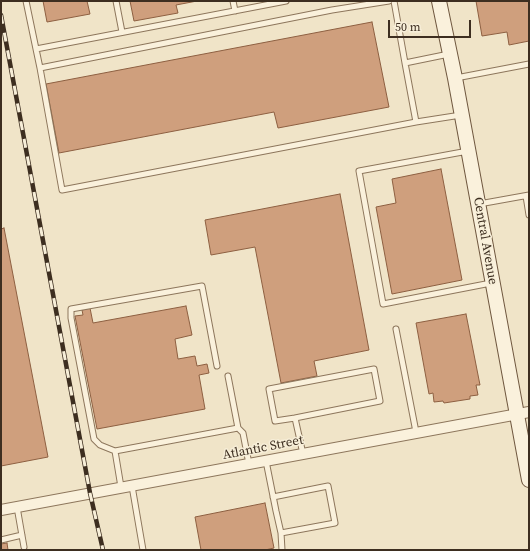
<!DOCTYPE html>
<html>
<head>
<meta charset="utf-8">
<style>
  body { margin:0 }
  #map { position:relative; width:530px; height:551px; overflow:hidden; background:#f0e4c8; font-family:"Source Serif 4",serif }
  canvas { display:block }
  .frame { position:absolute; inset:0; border:2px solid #3d2e20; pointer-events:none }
  .scale { position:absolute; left:388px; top:20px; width:83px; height:18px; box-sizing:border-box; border:2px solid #3d2e20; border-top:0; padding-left:5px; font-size:12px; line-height:14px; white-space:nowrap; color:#3d2e20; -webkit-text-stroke:3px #f7eed8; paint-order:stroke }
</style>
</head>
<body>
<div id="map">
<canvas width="530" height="551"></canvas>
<div class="frame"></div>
<div class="scale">50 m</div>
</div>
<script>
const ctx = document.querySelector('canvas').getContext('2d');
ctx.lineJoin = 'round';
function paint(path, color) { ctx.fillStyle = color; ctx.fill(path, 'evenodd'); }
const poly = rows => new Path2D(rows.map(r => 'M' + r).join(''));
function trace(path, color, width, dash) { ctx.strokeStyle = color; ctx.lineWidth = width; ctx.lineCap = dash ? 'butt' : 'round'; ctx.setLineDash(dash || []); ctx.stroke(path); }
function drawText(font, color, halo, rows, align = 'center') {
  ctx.font = font + ' "Source Serif 4",serif'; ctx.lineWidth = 3; ctx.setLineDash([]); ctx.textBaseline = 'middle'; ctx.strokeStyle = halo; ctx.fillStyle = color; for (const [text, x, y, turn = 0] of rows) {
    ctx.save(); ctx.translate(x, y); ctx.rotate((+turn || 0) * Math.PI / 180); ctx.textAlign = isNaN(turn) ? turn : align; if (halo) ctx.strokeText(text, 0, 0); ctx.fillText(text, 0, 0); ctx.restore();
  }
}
const building = poly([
  [43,1,87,1,90,14,47,22,43,1],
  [130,1,197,1,176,5,178,13,134,21,130,1],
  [476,1,529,1,529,41,509,45,507,32,482,36,476,1],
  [372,22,389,107,278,128,274,112,59,153,46,84,372,22],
  [441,169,462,280,392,294,376,207,396,203,392,179,441,169],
  [340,194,369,350,314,361,317,376,281,383,255,247,211,255,205,220,340,194],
  [4,228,48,457,1,466,1,229,4,228],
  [186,306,192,335,175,339,178,359,195,356,197,366,207,364,209,373,199,375,205,409,97,429,75,316,83,315,82,310,90,308,93,323,186,306],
  [466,314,480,385,476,385,478,395,470,396,470,399,444,403,443,401,434,402,433,393,429,394,416,323,466,314],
  [265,503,274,548,265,550,201,550,195,517,265,503],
  [7,543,8,550,1,550,1,544,7,543]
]);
paint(building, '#cf9f7d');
trace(building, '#8d5f41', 1);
const lane = poly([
  [26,1,36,49,286,1],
  [116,1,122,32],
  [233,1,235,11],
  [389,1,332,10,40,68,62,190,416,122,405,63],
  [394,1,405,63,449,54],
  [36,49,40,68],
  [456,78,529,64],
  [416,122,461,115],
  [468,151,359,171,383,304,491,283],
  [526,196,529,215],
  [479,204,529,195],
  [396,329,416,432],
  [295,418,275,421,269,389,374,369,380,401,295,418,303,454],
  [238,428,243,433,249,464],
  [115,451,100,445,94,439,71,318,71,309,202,286,217,366],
  [266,461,276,511,281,533,335,523,328,486,273,497],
  [132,486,143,550],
  [121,487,115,451,238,428,228,376],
  [17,507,24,547],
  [281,533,282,550],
  [1,540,22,535]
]);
const street = poly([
  [1,510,529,412]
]);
const secondary = poly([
  [439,1,455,78,529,480]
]);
trace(lane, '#8d765c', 7);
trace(street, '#8d765c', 12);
trace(secondary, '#6f573f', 16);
trace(lane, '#faf1dc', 5);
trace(street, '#faf1dc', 10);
trace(secondary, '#faf1dc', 14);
const rail = poly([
  [1,15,90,493,103,550]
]);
trace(rail, '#3d2e20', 4.5);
trace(rail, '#f7eed8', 3, [9]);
drawText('13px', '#3d2e20', '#f7eed8', [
  ["Central Avenue",485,241,80],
  ["Atlantic Street",263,448,-11]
]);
</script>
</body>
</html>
